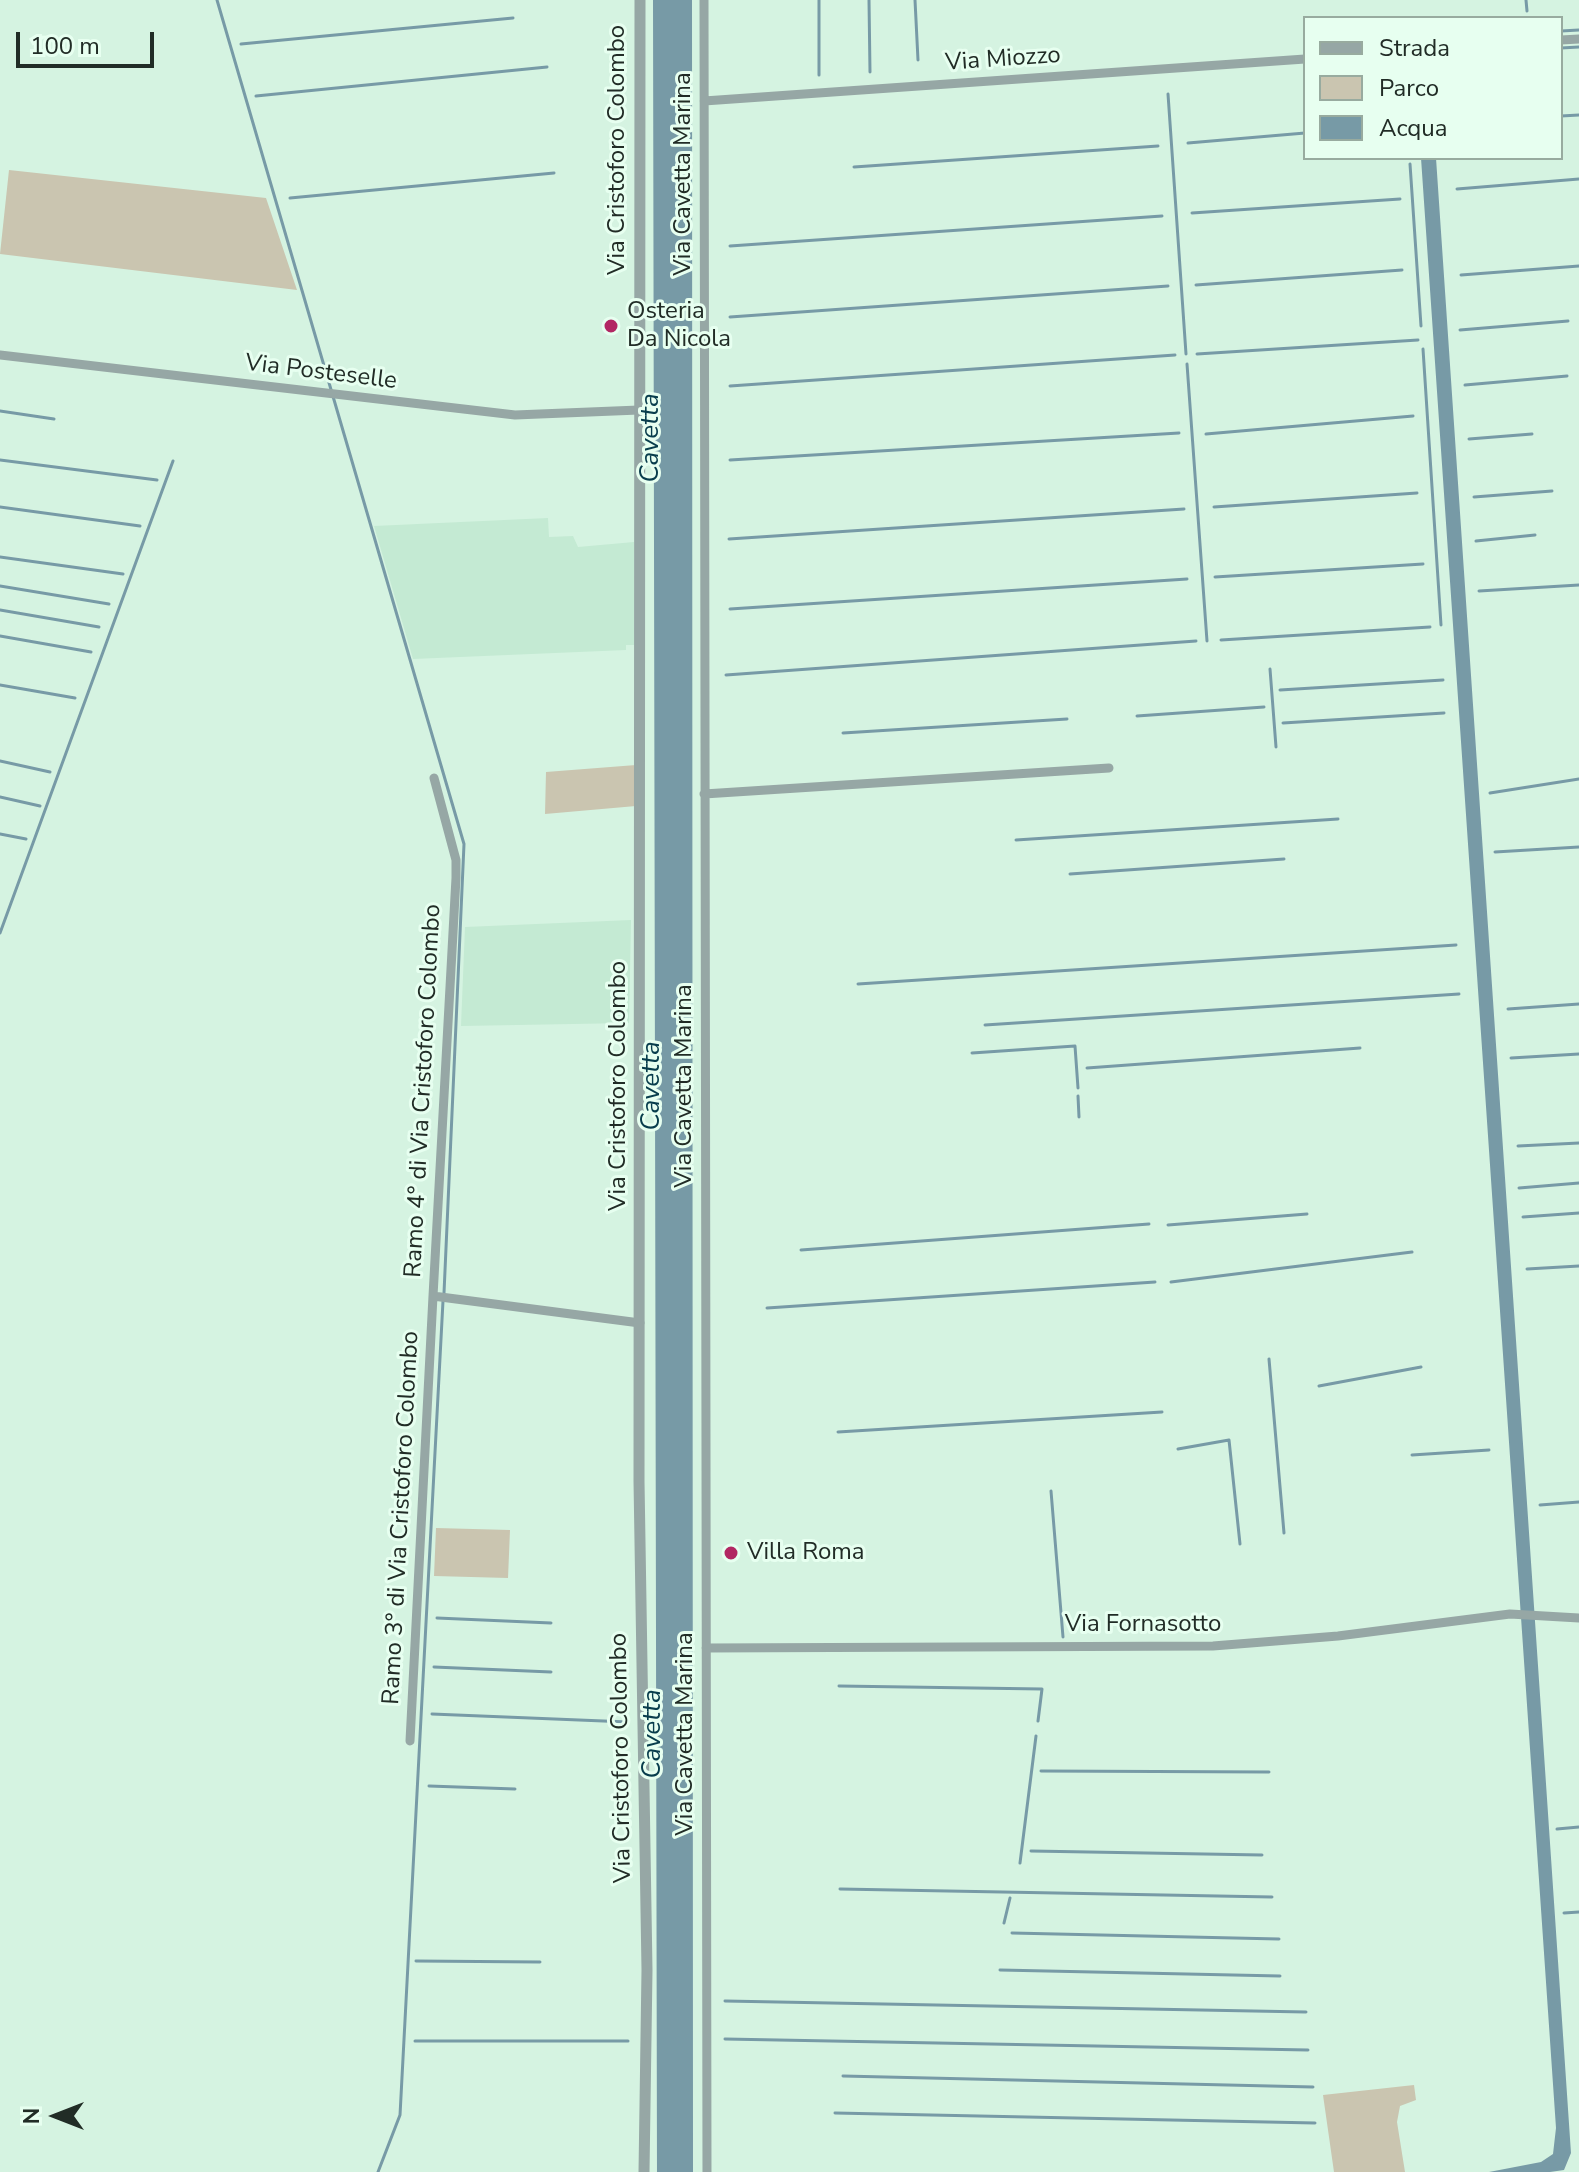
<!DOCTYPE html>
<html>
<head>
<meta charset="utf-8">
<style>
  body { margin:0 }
  #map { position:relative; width:1579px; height:2172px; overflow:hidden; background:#d5f3e1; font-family:"Nunito Sans",sans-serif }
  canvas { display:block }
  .legend { position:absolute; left:1303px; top:16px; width:260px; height:144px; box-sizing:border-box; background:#e7fff0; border:2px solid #98ab9f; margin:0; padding:10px 14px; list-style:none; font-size:24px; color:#212c26 }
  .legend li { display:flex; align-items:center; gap:16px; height:40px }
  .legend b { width:40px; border:2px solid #98ab9f }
  .north { position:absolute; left:16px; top:2076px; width:80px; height:80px; -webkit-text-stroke:6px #e7fff0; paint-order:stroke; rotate:270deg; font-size:22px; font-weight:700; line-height:32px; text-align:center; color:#212c26 }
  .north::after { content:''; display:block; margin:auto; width:28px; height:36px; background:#212c26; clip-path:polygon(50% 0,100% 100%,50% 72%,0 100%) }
  .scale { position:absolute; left:16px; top:32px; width:138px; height:36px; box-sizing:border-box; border:4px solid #212c26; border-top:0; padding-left:10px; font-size:24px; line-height:28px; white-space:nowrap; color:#212c26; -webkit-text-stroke:6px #e7fff0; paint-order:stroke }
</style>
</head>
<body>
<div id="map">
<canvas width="1579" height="2172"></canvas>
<ul class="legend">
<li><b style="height:10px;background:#96a7a5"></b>Strada</li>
<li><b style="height:22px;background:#cac5b0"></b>Parco</li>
<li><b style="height:22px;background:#779aa6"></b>Acqua</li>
</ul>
<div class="north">N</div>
<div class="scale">100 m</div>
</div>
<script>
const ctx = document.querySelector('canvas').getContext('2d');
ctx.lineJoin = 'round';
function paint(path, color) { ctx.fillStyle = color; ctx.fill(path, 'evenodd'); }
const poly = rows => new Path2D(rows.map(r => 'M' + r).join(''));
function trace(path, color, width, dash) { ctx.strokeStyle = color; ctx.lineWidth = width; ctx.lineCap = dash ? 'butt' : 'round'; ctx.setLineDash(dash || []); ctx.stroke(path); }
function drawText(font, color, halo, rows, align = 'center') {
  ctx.font = font + ' "Nunito Sans",sans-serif'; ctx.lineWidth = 6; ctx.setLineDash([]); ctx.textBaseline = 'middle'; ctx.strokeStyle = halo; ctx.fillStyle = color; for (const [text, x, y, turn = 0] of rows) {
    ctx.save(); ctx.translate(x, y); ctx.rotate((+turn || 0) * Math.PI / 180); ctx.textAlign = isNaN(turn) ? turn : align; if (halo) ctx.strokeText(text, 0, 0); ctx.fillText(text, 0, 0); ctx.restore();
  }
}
paint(poly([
  [548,518,549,537,573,536,578,547,634,542,634,645,626,645,626,650,413,659,374,526],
  [631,920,629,1023,461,1026,465,927]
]), '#c4ead3');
paint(poly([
  [9,170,266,198,297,290,0,254],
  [636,765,636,806,545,814,546,772],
  [436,1528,510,1530,508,1578,434,1576],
  [1414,2085,1416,2100,1400,2106,1397,2122,1405,2172,1334,2172,1323,2095]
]), '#cac5b0');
paint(poly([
  [653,0,692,0,693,2172,657,2172],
  [1421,158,1436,158,1571,2153,1564,2170,1550,2172,1489,2172,1541,2162,1553,2154,1556,2128]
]), '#779aa6');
trace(poly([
  [217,0,464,844,444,1293],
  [869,0,870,72],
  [915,0,918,60],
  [1526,0,1527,11],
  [1561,31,1579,30],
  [241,44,513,18],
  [1561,48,1579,47],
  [819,75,819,0],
  [1168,94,1186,354],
  [256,96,547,67],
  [1561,116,1579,115],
  [1188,143,1305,133],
  [1410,164,1421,326],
  [854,167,1158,146],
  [1457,189,1579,179],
  [290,198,554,173],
  [1192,213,1400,199],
  [730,246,1162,216],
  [1461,275,1579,266],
  [1196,285,1402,270],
  [730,317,1168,286],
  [1460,330,1568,321],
  [1423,349,1441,625],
  [1197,354,1418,340],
  [1187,364,1207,641],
  [1465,385,1567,376],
  [730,386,1175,355],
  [0,411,54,419],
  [1206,434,1413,416],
  [1469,439,1532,434],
  [0,460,157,480],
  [730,460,1179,433],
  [1474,497,1552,491],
  [0,507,140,526],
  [1214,507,1417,493],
  [729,539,1184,509],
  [1476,541,1535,535],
  [0,557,123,574],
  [1215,577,1423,564],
  [0,586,109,604],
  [1479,591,1579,585],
  [730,609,1187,579],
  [0,610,99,627],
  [0,636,91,652],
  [1221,640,1430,627],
  [1270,669,1276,747],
  [726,675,1196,641],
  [0,685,75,698],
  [1280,690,1443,680],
  [1137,716,1264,707],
  [1283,723,1444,713],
  [843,733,1067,719],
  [0,761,50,772],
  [1490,793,1579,779],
  [0,797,40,806],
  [0,834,26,839],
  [1016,840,1338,819],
  [1495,852,1579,847],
  [1070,874,1284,859],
  [0,933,173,461],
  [858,984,1456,945],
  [1508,1009,1579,1004],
  [985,1025,1459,994],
  [972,1053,1075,1046,1078,1088],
  [1511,1058,1579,1054],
  [1087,1068,1360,1048],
  [1078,1096,1079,1117],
  [1518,1146,1579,1143],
  [1519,1188,1579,1183],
  [1523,1217,1579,1213],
  [1168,1225,1307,1214],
  [801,1250,1149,1224],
  [1527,1269,1579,1266],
  [1171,1282,1412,1252],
  [767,1308,1155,1282],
  [1269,1359,1284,1533],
  [1319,1386,1421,1367],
  [838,1432,1162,1412],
  [1178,1449,1229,1440,1240,1544],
  [1412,1455,1489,1450],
  [1051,1491,1063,1637],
  [1540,1505,1579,1502],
  [437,1618,551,1623],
  [434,1667,551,1672],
  [839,1686,1042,1689,1038,1721],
  [432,1714,628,1722],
  [1041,1771,1269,1772],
  [429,1786,515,1789],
  [1557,1829,1579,1827],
  [1031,1851,1262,1855],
  [1020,1863,1036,1736],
  [840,1889,1272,1897],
  [1564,1913,1579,1912],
  [1004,1923,1010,1898],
  [1012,1933,1279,1939],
  [416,1961,540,1962],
  [1000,1970,1280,1976],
  [725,2001,1306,2012],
  [725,2039,1308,2050],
  [415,2041,628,2041],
  [843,2076,1313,2087],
  [835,2113,1315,2123],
  [378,2172,400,2115,443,1301]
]), '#779aa6', 3);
trace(poly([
  [704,0,707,2172],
  [1561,40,1579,39],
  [704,101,1305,59],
  [0,355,515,415,639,410],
  [434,778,456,860,456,878,433,1296,640,1323],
  [704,794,1109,768],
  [706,1648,1213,1646,1338,1636,1510,1614,1579,1618],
  [410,1741,433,1296]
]), '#96a7a5', 9);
trace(poly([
  [640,0,639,1481,647,1970,644,2172]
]), '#96a7a5', 11);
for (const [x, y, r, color] of [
  [611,326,8,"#b22763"],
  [731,1553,8,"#b22763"]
]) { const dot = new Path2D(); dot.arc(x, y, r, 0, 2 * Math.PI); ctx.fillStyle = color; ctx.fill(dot); trace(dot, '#e7fff0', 3); }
drawText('24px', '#212c26', '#e7fff0', [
  ["Via Miozzo",1003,60,-4],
  ["Via Cristoforo Colombo",618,150,-90],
  ["Via Cavetta Marina",684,174,-90],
  ["Via Posteselle",321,373,7],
  ["Via Cristoforo Colombo",619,1086,-90],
  ["Via Cavetta Marina",685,1086,-90],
  ["Ramo 4° di Via Cristoforo Colombo",424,1091,-87],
  ["Ramo 3° di Via Cristoforo Colombo",402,1518,-87],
  ["Via Fornasotto",1143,1625],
  ["Via Cavetta Marina",686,1734,-90],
  ["Via Cristoforo Colombo",622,1758,-91]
]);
drawText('24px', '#212c26', '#e7fff0', [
  ["Osteria",627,312],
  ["Da Nicola",627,340],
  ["Villa Roma",747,1553]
], 'left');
drawText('italic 26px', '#083d4c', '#e7fff0', [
  ["Cavetta",652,438,-90],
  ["Cavetta",653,1086,-90],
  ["Cavetta",654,1734,-90]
]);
</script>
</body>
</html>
